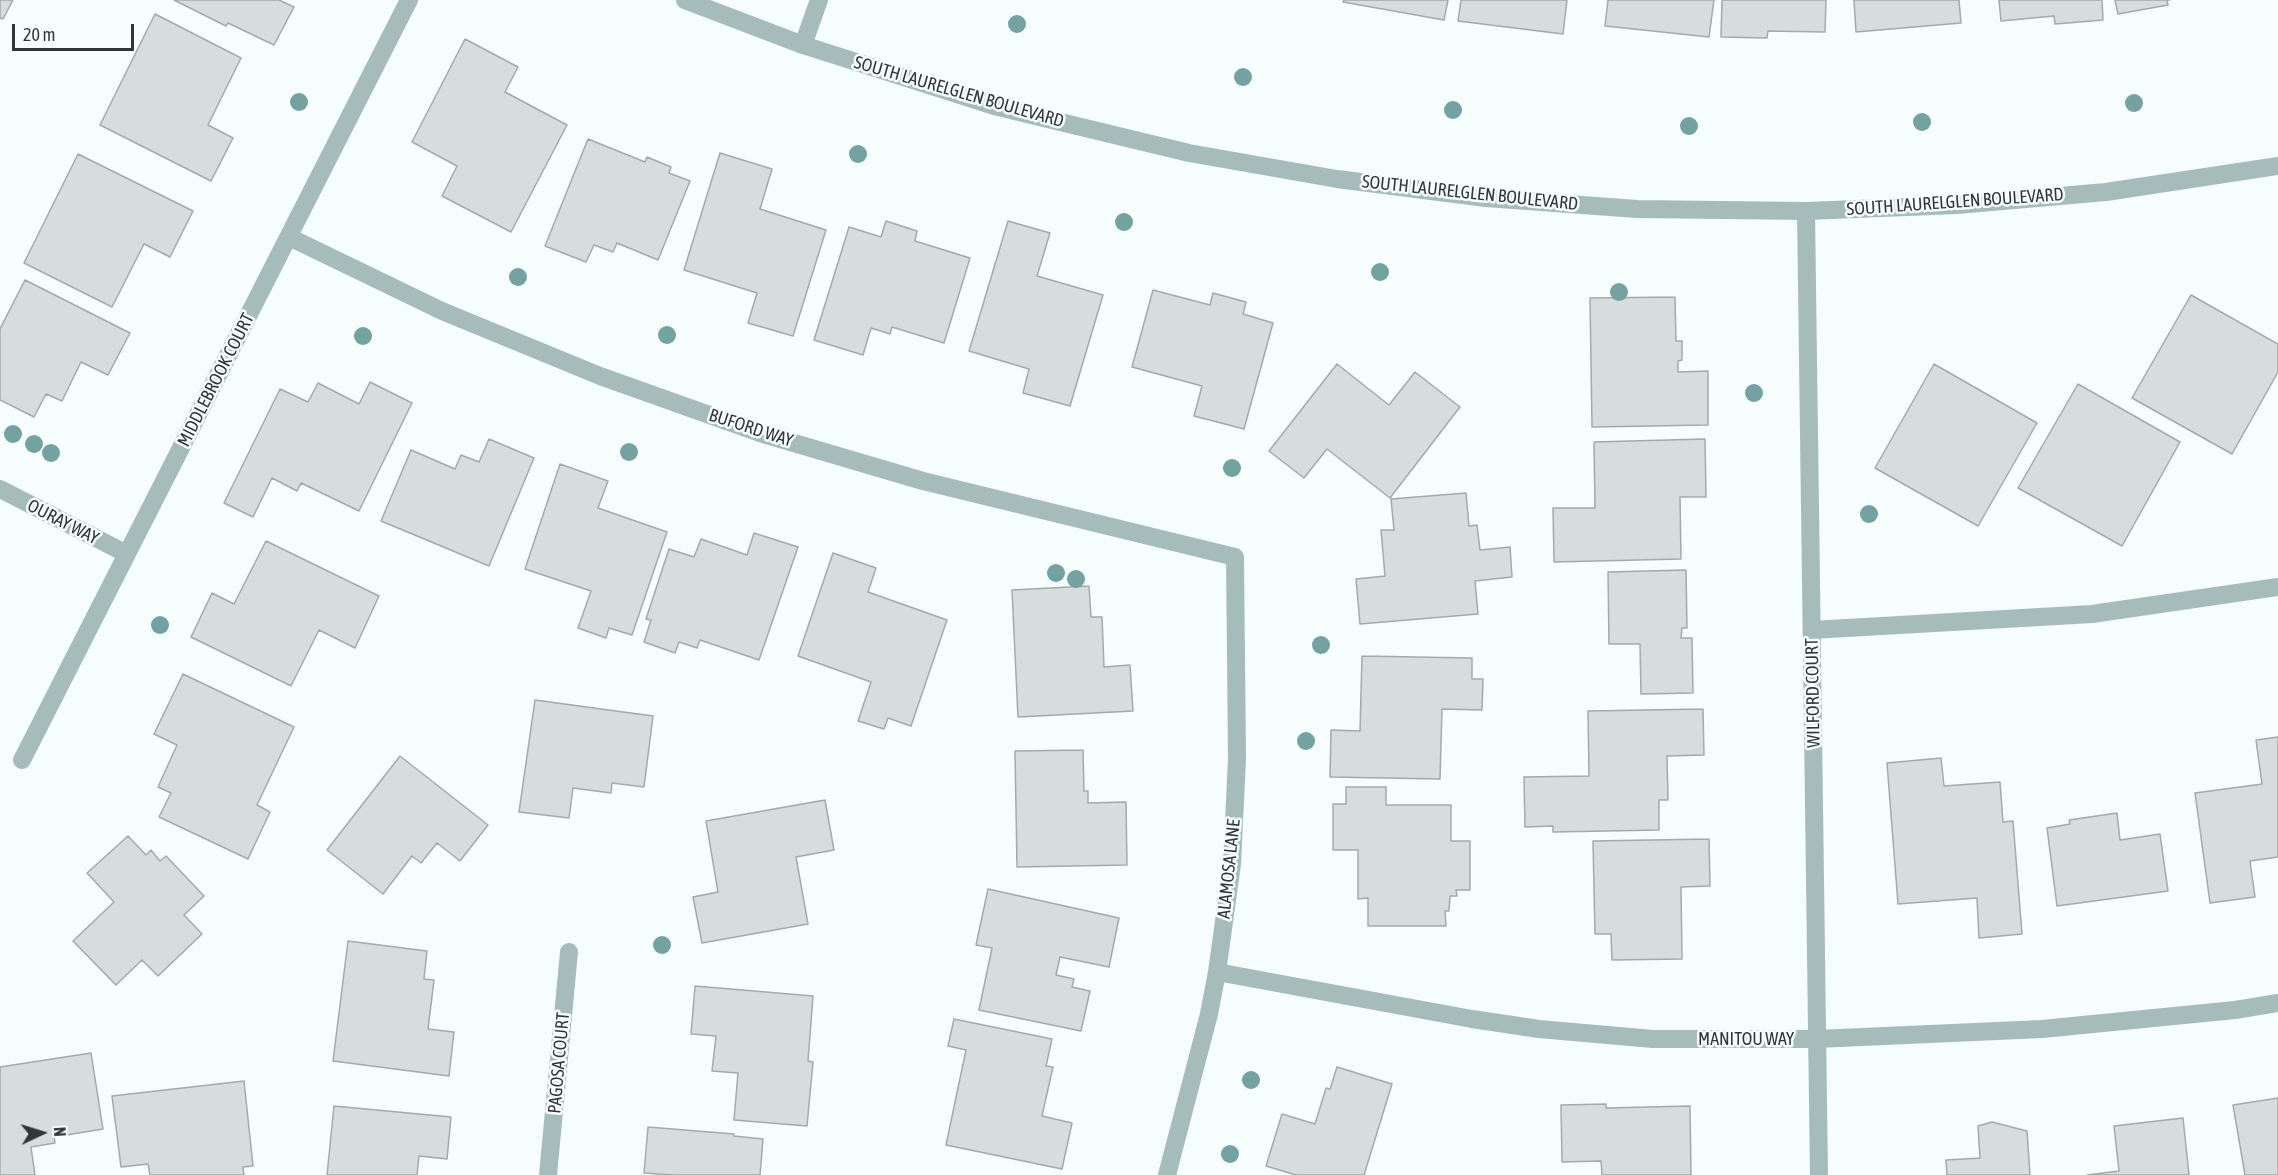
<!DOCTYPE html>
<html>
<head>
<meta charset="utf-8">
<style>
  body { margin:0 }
  #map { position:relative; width:2278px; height:1175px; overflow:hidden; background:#f6fdfd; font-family:"Asap Condensed",sans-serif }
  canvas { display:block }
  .north { position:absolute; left:12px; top:1103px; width:60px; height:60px; -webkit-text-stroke:4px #f6fdfd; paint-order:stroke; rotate:86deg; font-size:16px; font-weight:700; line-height:24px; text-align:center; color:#333636 }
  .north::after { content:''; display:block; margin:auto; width:21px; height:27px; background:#333636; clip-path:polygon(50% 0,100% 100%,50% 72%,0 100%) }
  .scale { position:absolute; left:12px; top:24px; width:122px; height:27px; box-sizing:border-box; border:3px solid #333636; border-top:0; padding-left:8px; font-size:18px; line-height:21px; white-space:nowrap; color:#333636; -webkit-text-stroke:4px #f6fdfd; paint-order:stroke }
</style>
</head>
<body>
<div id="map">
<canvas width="2278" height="1175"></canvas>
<div class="north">N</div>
<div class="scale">20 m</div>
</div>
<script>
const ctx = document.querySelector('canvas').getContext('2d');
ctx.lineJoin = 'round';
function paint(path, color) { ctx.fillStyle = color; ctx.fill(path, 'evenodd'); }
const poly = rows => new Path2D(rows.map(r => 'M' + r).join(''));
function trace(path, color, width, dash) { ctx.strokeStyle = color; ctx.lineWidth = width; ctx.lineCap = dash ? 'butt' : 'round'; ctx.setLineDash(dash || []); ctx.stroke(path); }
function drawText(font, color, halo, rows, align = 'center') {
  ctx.font = font + ' "Asap Condensed",sans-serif'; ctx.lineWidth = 5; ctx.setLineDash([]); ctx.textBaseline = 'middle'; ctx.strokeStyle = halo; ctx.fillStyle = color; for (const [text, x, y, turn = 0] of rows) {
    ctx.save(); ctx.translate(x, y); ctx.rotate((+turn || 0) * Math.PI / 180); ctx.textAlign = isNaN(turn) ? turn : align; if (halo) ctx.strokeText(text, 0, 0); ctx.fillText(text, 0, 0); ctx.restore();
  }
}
const building = poly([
  [0,0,13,0,3,19,0,18,0,0],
  [174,0,279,0,294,7,274,45,228,23,226,26,174,0],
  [1344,0,1448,0,1444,20,1343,2,1344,0],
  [1461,0,1567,0,1563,34,1458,21,1461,0],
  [1608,0,1714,0,1709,37,1605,26,1608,0],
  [1722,0,1826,0,1825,32,1768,31,1767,38,1721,37,1722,0],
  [1854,0,1959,0,1961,23,1856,32,1854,0],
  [1999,0,2102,0,2103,20,2055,24,2054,16,2001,21,1999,0],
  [2115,0,2170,0,2167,0,2168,5,2118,14,2115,0],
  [155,14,241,58,208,125,233,138,211,181,100,125,155,14],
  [465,39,518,67,505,92,567,125,511,232,442,196,457,166,412,142,465,39],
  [588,139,645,162,647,157,671,167,669,173,690,181,658,260,617,243,613,252,594,245,586,262,545,246,588,139],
  [720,153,772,169,760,209,826,230,793,336,748,323,757,293,684,270,720,153],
  [78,154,193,211,170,257,144,244,112,307,24,263,78,154],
  [886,221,917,231,915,241,970,258,944,343,892,327,890,334,871,328,863,355,814,340,849,227,881,237,886,221],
  [1008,221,1050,233,1037,276,1103,295,1070,406,1023,393,1029,369,969,351,1008,221],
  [25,280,130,333,108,375,81,362,62,401,46,394,34,417,0,400,0,329,25,280],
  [1153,290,1210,305,1213,293,1246,302,1243,314,1273,323,1244,429,1194,416,1202,386,1132,367,1153,290],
  [2191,295,2278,344,2278,372,2232,454,2132,398,2191,295],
  [1675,297,1676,341,1682,341,1682,360,1678,361,1678,372,1708,371,1708,425,1592,427,1590,298,1675,297],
  [1337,364,1389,405,1415,372,1460,407,1390,498,1327,449,1304,478,1269,451,1337,364],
  [1934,364,2037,423,1978,526,1875,468,1934,364],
  [370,382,412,403,359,511,301,483,297,491,272,478,253,517,224,503,280,389,308,402,318,383,359,404,370,382],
  [2078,384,2180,442,2122,546,2018,488,2078,384],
  [489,439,534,458,489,566,381,521,411,450,455,469,461,455,479,462,489,439],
  [1705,439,1706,497,1680,497,1681,559,1554,562,1553,508,1595,508,1594,442,1705,439],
  [560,464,608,481,598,508,667,532,632,635,609,628,606,638,578,628,591,591,525,569,560,464],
  [1466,493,1469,526,1477,525,1480,550,1510,547,1512,577,1475,581,1478,614,1360,624,1356,579,1385,576,1381,530,1394,530,1391,499,1466,493],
  [754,533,798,547,759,660,700,640,697,648,679,642,675,653,644,642,651,620,646,619,669,549,694,557,701,539,747,555,754,533],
  [266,541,379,596,355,648,319,630,291,686,191,637,212,593,234,604,266,541],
  [833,553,876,568,868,592,947,620,911,726,888,718,884,729,858,721,871,682,798,656,833,553],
  [1686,570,1687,628,1682,628,1681,638,1692,638,1693,693,1641,694,1640,644,1609,644,1608,572,1686,570],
  [1089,586,1091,617,1102,617,1104,667,1130,665,1133,711,1018,717,1012,590,1089,586],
  [1362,656,1472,658,1472,679,1483,679,1482,710,1442,709,1440,779,1330,777,1331,730,1360,731,1362,656],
  [183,674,294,727,257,805,270,812,248,859,159,817,171,793,158,787,177,745,154,734,183,674],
  [535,700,653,716,644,787,612,783,611,793,573,788,569,818,519,812,535,700],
  [1703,709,1704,755,1667,756,1668,800,1659,800,1659,830,1553,832,1553,826,1525,827,1524,777,1589,776,1588,711,1703,709],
  [2278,737,2278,857,2250,861,2255,897,2210,903,2195,793,2262,784,2256,740,2278,737],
  [1083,750,1084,791,1088,791,1088,803,1126,802,1127,865,1017,867,1015,751,1083,750],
  [400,756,488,825,460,861,437,843,421,863,412,856,383,894,327,850,400,756],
  [1941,758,1944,786,2000,782,2003,822,2013,821,2022,934,1979,938,1977,898,1898,904,1887,763,1941,758],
  [1346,787,1386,787,1386,805,1451,805,1451,841,1470,841,1470,890,1456,890,1457,896,1450,896,1449,911,1445,911,1446,926,1368,926,1368,898,1358,899,1358,850,1333,850,1333,804,1346,804,1346,787],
  [825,800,834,850,796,857,808,924,702,943,693,897,718,892,706,821,825,800],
  [2117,813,2120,840,2160,834,2168,891,2057,906,2047,828,2070,824,2069,820,2117,813],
  [128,836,146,855,151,850,160,861,166,856,204,896,184,915,202,934,158,976,142,960,116,985,73,941,114,902,87,873,128,836],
  [1709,839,1710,886,1681,887,1682,959,1612,960,1611,934,1595,934,1593,841,1709,839],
  [988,889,1119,918,1109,967,1060,957,1056,975,1074,979,1072,987,1090,991,1081,1031,979,1010,992,948,976,945,988,889],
  [348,941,427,951,424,979,434,980,428,1029,454,1032,449,1076,333,1061,348,941],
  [695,986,813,996,808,1061,813,1062,807,1126,734,1120,738,1073,712,1071,716,1036,691,1034,695,986],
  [954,1019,1052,1039,1046,1066,1053,1067,1042,1116,1072,1123,1062,1169,946,1145,966,1050,948,1046,954,1019],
  [91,1053,103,1129,54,1137,55,1143,31,1147,35,1175,0,1175,0,1067,91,1053],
  [1337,1067,1392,1084,1364,1175,1296,1175,1266,1166,1282,1114,1315,1124,1326,1088,1330,1089,1337,1067],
  [244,1081,253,1166,243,1167,244,1175,150,1175,148,1164,121,1167,112,1096,244,1081],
  [2278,1098,2278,1175,2245,1175,2233,1105,2278,1098],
  [1606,1104,1606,1108,1690,1106,1691,1175,1602,1175,1601,1161,1562,1162,1561,1105,1606,1104],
  [334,1106,451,1117,447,1159,419,1156,417,1175,327,1175,334,1106],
  [2183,1118,2189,1175,2087,1175,2119,1171,2114,1126,2183,1118],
  [1992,1122,2027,1131,2030,1175,1947,1175,1946,1160,1980,1158,1978,1126,1992,1122],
  [648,1127,734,1134,734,1136,763,1139,760,1175,673,1175,644,1173,648,1127]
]);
paint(building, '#d6dddc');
trace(building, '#a3aaaa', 1.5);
trace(poly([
  [1812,630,2092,614,2278,587]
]), '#a6bcbb', 18);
trace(poly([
  [803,45,819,0],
  [1806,211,1819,1175],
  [289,237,442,311,600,376,760,433,923,481,1235,557,1237,759,1232,864,1217,972,1209,1014,1167,1175],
  [0,489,127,554],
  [22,760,409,0],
  [1217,972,1472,1019,1539,1029,1653,1039,1817,1039,2042,1029,2235,1010,2278,1003],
  [548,1175,569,952]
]), '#a6bcbb', 18);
trace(poly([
  [685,0,803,45,994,106,1189,153,1337,179,1486,198,1637,209,1806,211,1957,205,2106,192,2278,166]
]), '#a6bcbb', 18);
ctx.fillStyle = '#74a1a1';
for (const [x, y] of [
  [1017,24],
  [1243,77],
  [299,102],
  [2134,103],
  [1453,110],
  [1922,122],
  [1689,126],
  [858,154],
  [1124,222],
  [1380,272],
  [518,277],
  [1619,292],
  [667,335],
  [363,336],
  [1754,393],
  [13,434],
  [34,444],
  [629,452],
  [51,453],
  [1232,468],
  [1869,514],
  [1056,573],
  [1076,579],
  [160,625],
  [1321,645],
  [1306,741],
  [662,945],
  [1251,1080],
  [1230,1154]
]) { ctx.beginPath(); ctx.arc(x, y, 9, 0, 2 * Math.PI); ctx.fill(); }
drawText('18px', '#333636', '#f6fdfd', [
  ["SOUTH LAURELGLEN BOULEVARD",959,92,16],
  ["SOUTH LAURELGLEN BOULEVARD",1470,193,6],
  ["SOUTH LAURELGLEN BOULEVARD",1955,202,-4],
  ["MIDDLEBROOK COURT",216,380,-63],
  ["BUFORD WAY",751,428,18],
  ["OURAY WAY",63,522,27],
  ["WILFORD COURT",1813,693,-91],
  ["ALAMOSA LANE",1229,869,-84],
  ["MANITOU WAY",1746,1039],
  ["PAGOSA COURT",559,1063,-85]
]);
</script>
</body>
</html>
